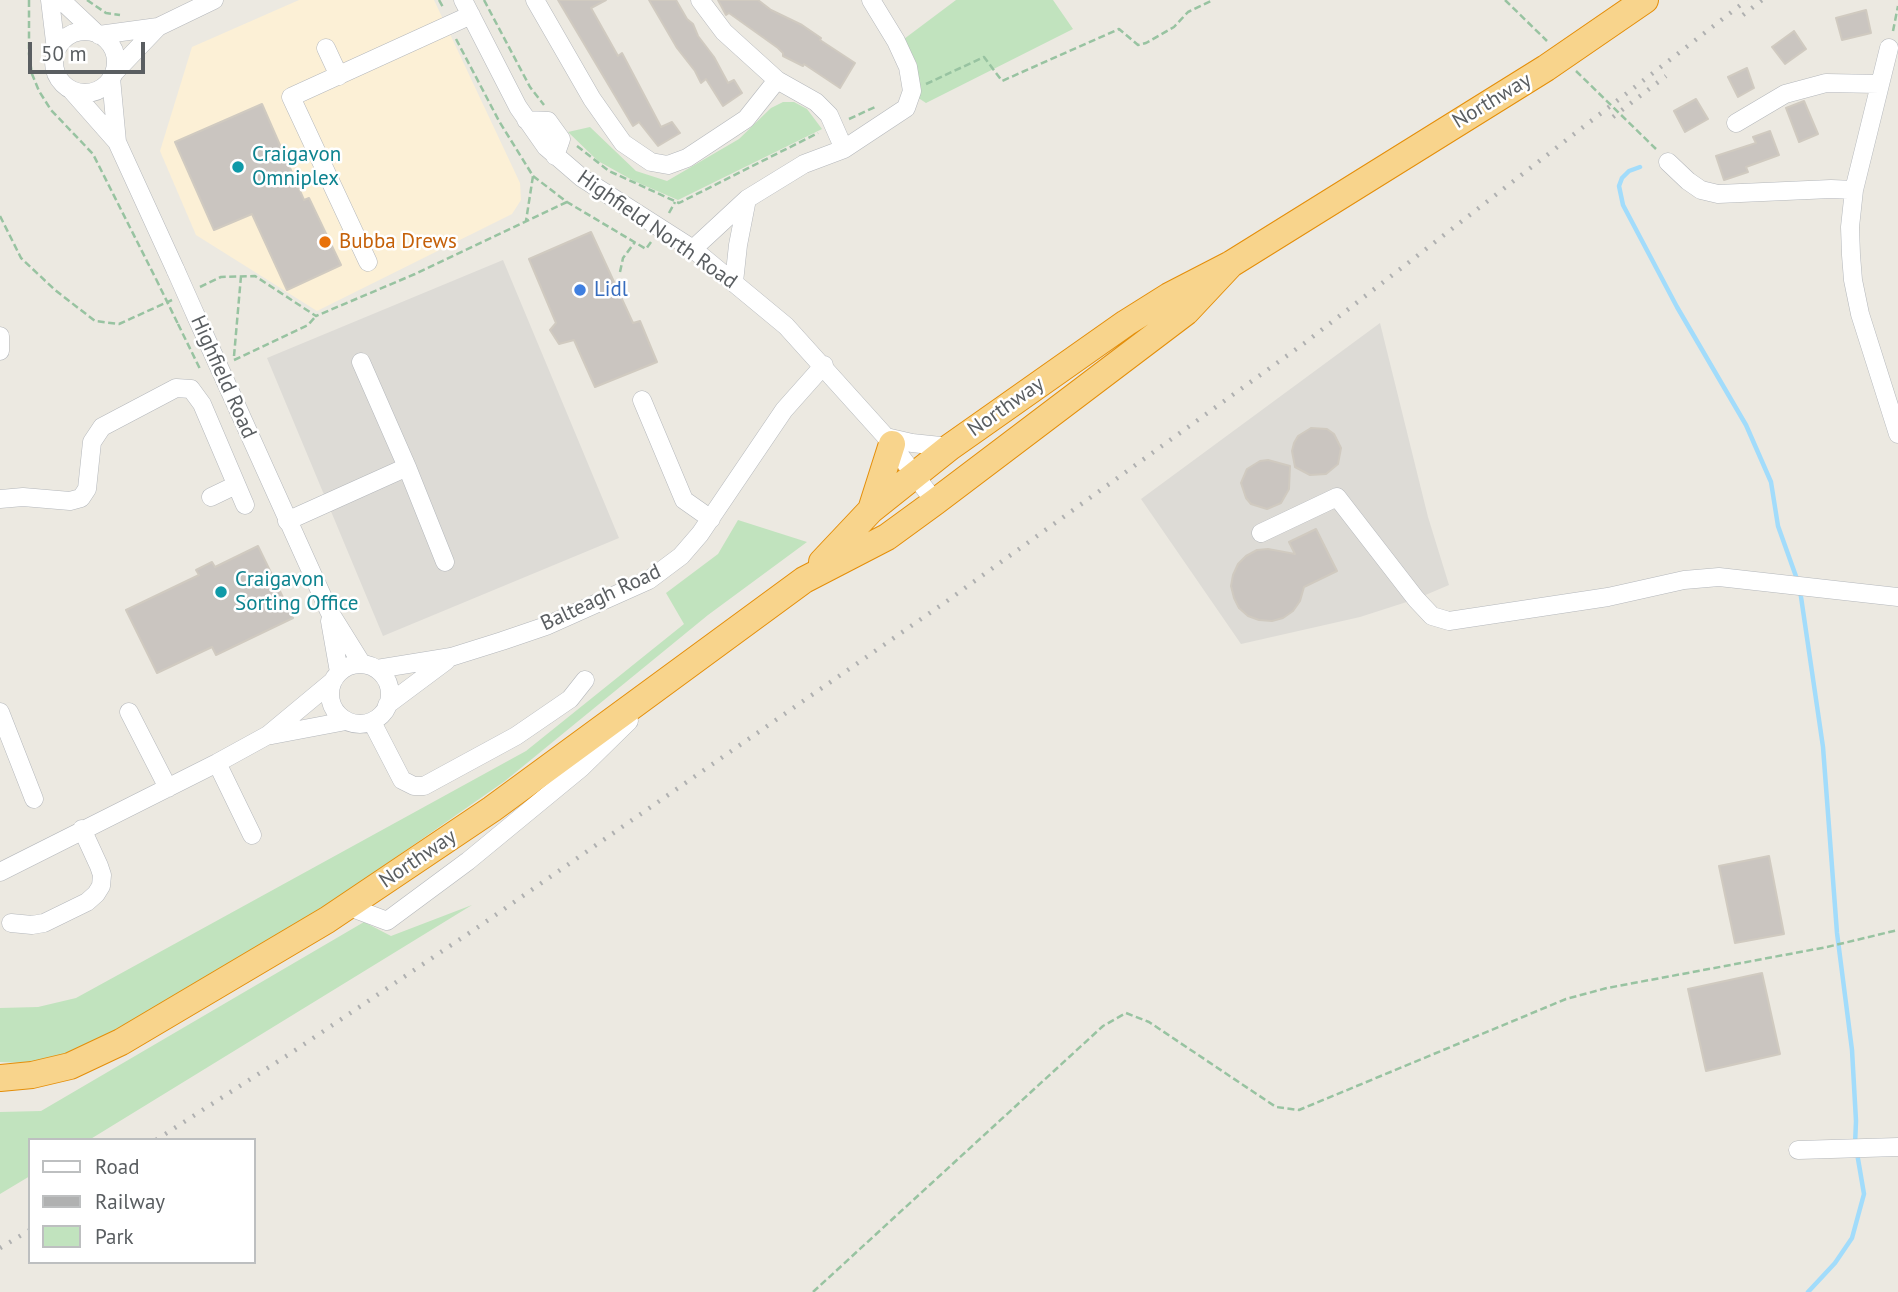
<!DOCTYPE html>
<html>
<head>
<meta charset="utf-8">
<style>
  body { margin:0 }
  #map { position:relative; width:1898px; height:1292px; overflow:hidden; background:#ece9e1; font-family:"PT Sans",sans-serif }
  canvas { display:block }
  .legend { position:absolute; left:28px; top:1138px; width:228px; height:126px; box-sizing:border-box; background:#fff; border:2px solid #bdbfc0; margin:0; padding:9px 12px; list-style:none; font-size:21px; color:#5a5e61 }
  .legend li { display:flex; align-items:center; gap:14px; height:35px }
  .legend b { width:35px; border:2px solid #bdbfc0 }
  .scale { position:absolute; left:28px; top:42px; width:117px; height:32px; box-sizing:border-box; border:4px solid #5a5e61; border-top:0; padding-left:9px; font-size:21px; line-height:24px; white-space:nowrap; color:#5a5e61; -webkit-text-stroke:5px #fff; paint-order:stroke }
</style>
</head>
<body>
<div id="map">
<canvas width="1898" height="1292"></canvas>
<ul class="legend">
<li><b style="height:9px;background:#fff"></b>Road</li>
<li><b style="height:9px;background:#b0b1b1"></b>Railway</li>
<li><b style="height:19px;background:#c1e3be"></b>Park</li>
</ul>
<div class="scale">50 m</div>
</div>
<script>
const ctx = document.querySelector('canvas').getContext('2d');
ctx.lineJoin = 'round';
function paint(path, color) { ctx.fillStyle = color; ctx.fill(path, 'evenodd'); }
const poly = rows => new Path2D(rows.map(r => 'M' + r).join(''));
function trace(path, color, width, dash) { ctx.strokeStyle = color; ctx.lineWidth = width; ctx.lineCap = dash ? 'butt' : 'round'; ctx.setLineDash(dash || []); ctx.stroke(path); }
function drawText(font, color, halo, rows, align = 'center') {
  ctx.font = font + ' "PT Sans",sans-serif'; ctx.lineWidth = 5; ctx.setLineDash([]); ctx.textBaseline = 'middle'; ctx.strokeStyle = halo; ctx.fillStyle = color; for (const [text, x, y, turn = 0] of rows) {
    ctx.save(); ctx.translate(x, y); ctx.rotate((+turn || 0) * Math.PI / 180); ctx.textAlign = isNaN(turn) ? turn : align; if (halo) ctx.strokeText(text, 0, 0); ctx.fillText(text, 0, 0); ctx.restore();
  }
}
paint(poly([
  [299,0,434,0,520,183,521,200,512,214,317,311,196,235,160,151,192,47]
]), '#fcf0d6');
paint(poly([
  [503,260,619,538,383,636,267,358],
  [1380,323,1428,517,1449,585,1416,599,1360,617,1241,644,1141,499]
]), '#dddbd6');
paint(poly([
  [956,0,1053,0,1073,29,926,103,917,97,917,64,904,39],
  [783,102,794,102,807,109,822,129,678,200,634,181,598,161,568,132,590,127,636,171,667,181,739,139,771,108],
  [738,520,807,542,708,615,505,781,276,941,124,1030,48,1064,0,1062,0,1008,38,1007,76,998,526,751,684,624,666,593,718,554],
  [472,905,89,1140,30,1140,30,1176,0,1194,0,1112,41,1111,364,922,391,936]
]), '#c1e3be');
trace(poly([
  [1640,167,1629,171,1622,178,1619,186,1623,205,1677,307,1746,425,1771,482,1778,526,1798,582],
  [1800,590,1823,747,1837,933,1852,1050,1856,1121,1855,1145],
  [1808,1292,1835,1263,1852,1238,1864,1194,1857,1153]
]), '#a2dcfb', 4.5);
const building = poly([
  [558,0,606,0,591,8,618,56,622,53,661,127,672,122,680,133,658,146,639,122,633,126,558,0],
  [649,0,676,0,687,19,693,24,698,36,714,57,728,83,734,80,742,93,723,106,706,79,701,83,695,71,677,48,649,0],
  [718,0,758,0,771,10,802,25,821,38,820,40,855,63,840,88,804,64,803,66,783,56,783,53,778,48,729,13,726,15,718,0],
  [1866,10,1871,33,1842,40,1836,18,1866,10],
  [1794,31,1806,49,1785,64,1772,47,1794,31],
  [1747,68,1754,88,1738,97,1728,77,1747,68],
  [1696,99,1708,119,1685,132,1674,111,1696,99],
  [1804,101,1818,134,1799,142,1786,108,1804,101],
  [262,104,304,200,309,198,341,265,287,290,252,214,214,230,175,142,262,104],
  [1770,131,1779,155,1746,167,1748,172,1724,180,1716,156,1756,143,1753,137,1770,131],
  [591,232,633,323,640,321,657,362,595,387,574,340,559,344,550,330,556,323,529,259,591,232],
  [1311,428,1327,429,1334,434,1341,448,1338,464,1326,474,1310,475,1295,467,1292,451,1294,443,1298,436,1311,428],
  [1268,460,1290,466,1289,489,1281,503,1267,509,1251,504,1246,498,1241,483,1247,469,1260,461,1268,460],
  [1316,529,1337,571,1304,587,1300,601,1293,611,1283,618,1272,621,1259,620,1248,616,1239,608,1234,598,1231,586,1233,575,1238,564,1246,556,1257,550,1268,549,1295,554,1289,542,1316,529],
  [258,546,293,618,216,655,212,647,157,673,126,610,199,575,196,570,212,562,215,567,258,546],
  [1769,856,1784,934,1735,943,1719,866,1769,856],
  [1762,973,1780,1054,1706,1071,1688,989,1762,973]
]);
paint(building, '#cac5c0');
trace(building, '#d0cac0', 2);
const minor = poly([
  [50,0,56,50],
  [61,0,95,32],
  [463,0,518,107,546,147,582,178,693,249,786,326,886,437,935,502],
  [535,0,592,99,623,143,651,162,668,165,687,158,746,119,777,80],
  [700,0,724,32,777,80,816,102,829,115,844,149],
  '54 62a31 31 0 1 1 62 0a31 31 0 1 1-62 0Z',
  [99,35,158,27,214,0],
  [326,48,339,76],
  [1889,48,1854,190,1850,227,1851,255,1853,280,1860,314,1898,434],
  [114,73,158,27],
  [111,78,117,142],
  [72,91,117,142,176,271],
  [526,120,548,121,561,139,555,156],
  [1736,123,1785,94,1826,83,1879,84],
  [1668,162,1688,181,1701,190,1718,194,1831,189,1854,190],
  [693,249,747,199,804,164,844,149,906,108,912,91,908,67,896,41,871,0],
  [368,262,291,97,471,15],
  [734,282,738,245,747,199],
  [196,316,329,611,362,664],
  [0,336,0,351],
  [361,362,407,467],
  [642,400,684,500,711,519],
  [886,437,912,443,950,447],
  [211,497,236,485],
  [0,499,23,497,70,501,81,498,87,489,92,442,102,427,176,388,191,389,202,404,245,505],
  [287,521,407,467,445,562],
  [1261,533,1337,497,1416,599,1432,616,1449,621,1608,597,1684,580,1719,577,1898,597],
  [330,621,339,672],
  '330 694a30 30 0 1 1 60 0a30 30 0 1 1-60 0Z',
  [377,669,451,657,502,641,546,626,649,580,681,556,700,534,784,410,824,365],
  [387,705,446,661],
  [0,712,34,799],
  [129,712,168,788],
  [372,722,402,780,414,786,424,786,516,736,570,699,585,680],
  [272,735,346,721],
  [217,763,252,835],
  [0,872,217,763,268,735,333,681],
  [347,906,387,921,468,861,581,768,629,721],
  [11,923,32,925,44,923,87,902,96,894,101,886,102,875,99,866,82,829],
  [1798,1150,1898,1147]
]);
const highway = poly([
  [871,510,892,444],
  [822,562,871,510,950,447,1126,323,1169,296,1231,264,1546,68,1645,0],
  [0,1078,32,1075,70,1066,121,1042,327,920,492,809,804,580,887,537,935,502,1186,312,1231,264]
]);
trace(minor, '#b4b7bb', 19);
trace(highway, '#e48e09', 28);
trace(poly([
  [29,0,29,54,32,74,39,91,51,110,93,154,156,279],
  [87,0,106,13,120,15],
  [439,0,444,9],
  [484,0,530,87,544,105],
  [1505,0,1547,41],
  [1893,31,1898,6],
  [456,39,499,121,533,176,526,221],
  [1576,71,1656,149],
  [926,84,984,57,1002,81,1119,29,1138,45,1146,43,1174,27,1188,12,1213,0],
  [849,119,875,107],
  [577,146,609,171,679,203,818,133],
  [533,176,567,202,646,249,651,242],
  [669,213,675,202],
  [0,216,21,258,55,290,95,321,119,324,172,300],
  [620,272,623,258,635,242],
  [200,287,221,277,255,276,316,316,415,274,567,202],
  [178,324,201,371],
  [234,356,241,276],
  [234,360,308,325,316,316],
  [813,1292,1103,1026,1126,1013,1149,1022,1276,1107,1299,1110,1566,999,1607,988,1827,947,1898,930]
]), '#98c3a1', 2.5, [7, 3.5]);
trace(minor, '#fff', 18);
trace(highway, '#f8d48c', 26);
trace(poly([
  [1743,15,1762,0],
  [1613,117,1666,76],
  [156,1140,291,1053,484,923,947,601,1306,342,1747,0],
  [0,1248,30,1230]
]), '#b0b1b1', 4.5, [2, 9]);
const minorBridge = poly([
  [176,271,196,316]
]);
trace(minorBridge, '#b4b7bb', 19, []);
trace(poly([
  [156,279,178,324]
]), '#98c3a1', 2.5, [7, 3.5]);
trace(minorBridge, '#fff', 18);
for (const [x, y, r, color] of [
  [238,167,7,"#0f9aa8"],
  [325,242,7,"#e8710a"],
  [580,290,7,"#3f7fe0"],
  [221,592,7,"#0f9aa8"]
]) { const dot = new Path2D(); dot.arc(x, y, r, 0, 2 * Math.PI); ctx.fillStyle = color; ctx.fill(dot); trace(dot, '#fff', 2.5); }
drawText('21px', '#5a5e61', '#fff', [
  ["Northway",1492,101,-31],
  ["Highfield North Road",657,230,35],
  ["Highfield Road",223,377,66],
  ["Northway",1006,407,-35],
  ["Balteagh Road",601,598,-25],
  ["Northway",418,859,-34]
]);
drawText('21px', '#0d838f', '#fff', [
  ["Craigavon",252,155],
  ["Omniplex",252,179],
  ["Craigavon",235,580],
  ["Sorting Office",235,604]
], 'left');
drawText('21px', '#c56008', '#fff', [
  ["Bubba Drews",339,242]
], 'left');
drawText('21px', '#366cbe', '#fff', [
  ["Lidl",594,290]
], 'left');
</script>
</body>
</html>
